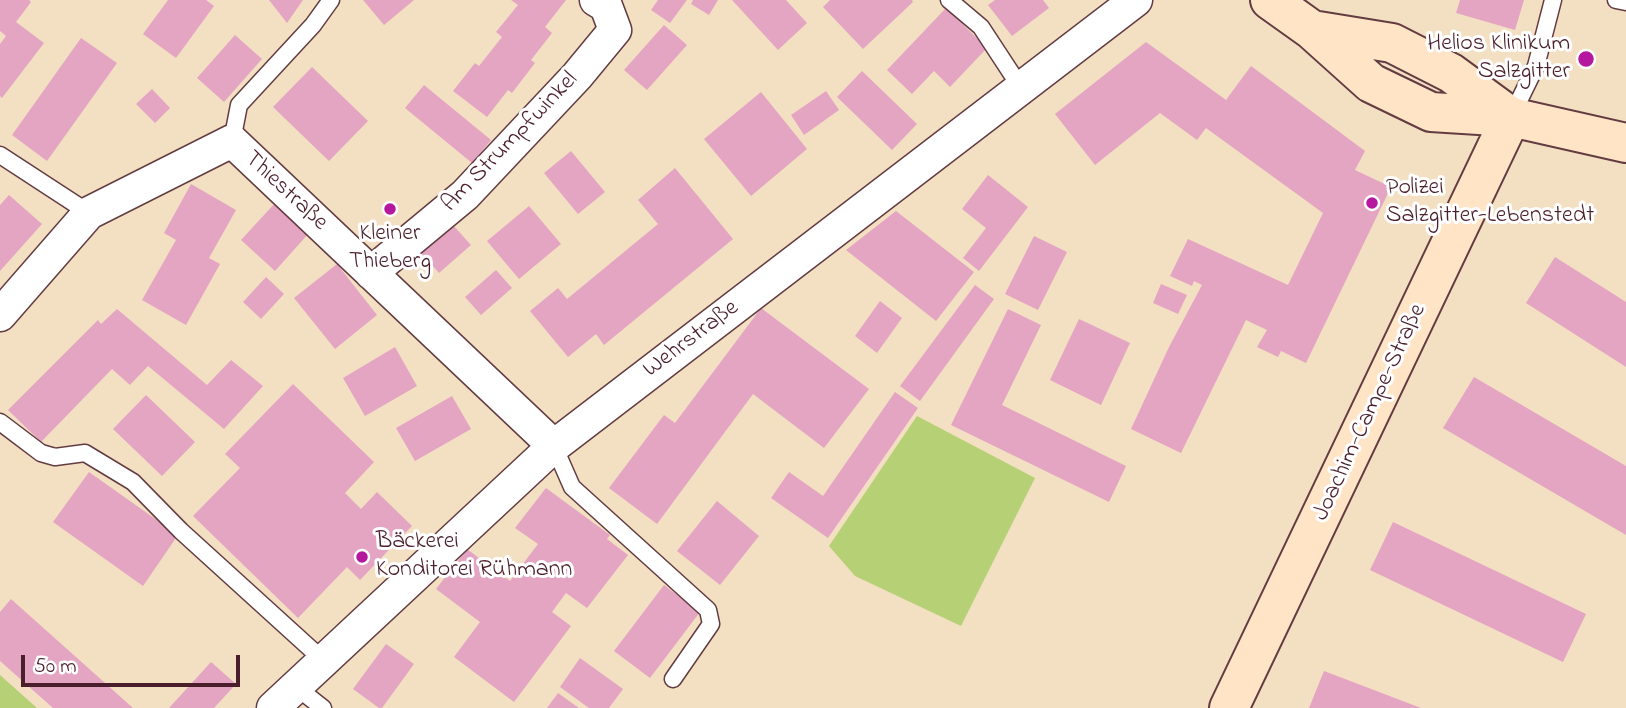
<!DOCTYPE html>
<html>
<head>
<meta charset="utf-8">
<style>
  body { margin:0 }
  #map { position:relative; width:1626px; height:708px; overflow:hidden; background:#f3dfc2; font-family:"Indie Flower",sans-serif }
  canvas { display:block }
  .scale { position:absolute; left:21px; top:655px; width:219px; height:32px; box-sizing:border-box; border:4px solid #4a1f2b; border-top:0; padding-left:9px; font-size:21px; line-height:24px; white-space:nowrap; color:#4a1f2b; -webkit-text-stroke:5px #fff; paint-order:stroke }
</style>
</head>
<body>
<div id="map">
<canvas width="1626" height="708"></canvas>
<div class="scale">50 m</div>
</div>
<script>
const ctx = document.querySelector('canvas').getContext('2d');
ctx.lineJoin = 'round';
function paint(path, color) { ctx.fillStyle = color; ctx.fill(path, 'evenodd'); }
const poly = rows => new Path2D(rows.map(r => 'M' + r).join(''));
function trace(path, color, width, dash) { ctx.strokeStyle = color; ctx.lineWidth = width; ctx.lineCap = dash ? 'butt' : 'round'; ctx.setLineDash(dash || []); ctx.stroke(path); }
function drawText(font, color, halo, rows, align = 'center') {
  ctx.font = font + ' "Indie Flower",sans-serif'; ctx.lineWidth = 6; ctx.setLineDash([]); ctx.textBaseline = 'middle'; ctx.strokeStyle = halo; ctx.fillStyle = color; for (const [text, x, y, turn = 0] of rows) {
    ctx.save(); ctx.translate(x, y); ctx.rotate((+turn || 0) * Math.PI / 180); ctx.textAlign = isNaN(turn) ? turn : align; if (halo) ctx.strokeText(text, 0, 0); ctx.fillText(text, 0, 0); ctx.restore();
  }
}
paint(poly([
  [917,416,1035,478,961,626,855,576,829,546],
  [0,675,37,708,0,708]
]), '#b6d075');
paint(poly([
  [0,0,29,0,31,2,16,22,44,43,2,98,0,96,0,44,6,36,0,31],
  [168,0,206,0,214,6,176,58,143,34],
  [269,0,303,0,287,23],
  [363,0,414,0,384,25],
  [511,0,566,0,545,27,552,33,531,60,535,63,512,93,508,90,487,117,453,91,475,63,479,66,502,37,496,32,518,5],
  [658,0,687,0,670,23,651,10],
  [693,0,718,0,709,15,691,4],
  [732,0,786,0,807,23,778,50],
  [830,0,912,0,913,2,863,49,823,7],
  [995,0,1043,0,1049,8,1012,36,988,5],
  [1460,0,1524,0,1515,30,1456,13],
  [946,8,987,48,950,87,934,71,912,94,887,70],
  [664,25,687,45,647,90,624,70],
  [235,35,262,59,224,102,197,78],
  [81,38,117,63,47,161,12,135],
  [1146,42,1226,100,1251,66,1365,151,1355,170,1391,187,1306,363,1281,351,1278,357,1257,347,1267,330,1246,320,1181,453,1131,429,1169,347,1202,285,1194,281,1192,286,1170,276,1188,239,1288,285,1323,213,1206,128,1197,140,1160,113,1095,165,1055,114],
  [312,67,368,121,329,161,273,107],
  [862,71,917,124,892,150,837,97],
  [424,85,491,140,472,163,405,108],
  [152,89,170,108,155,123,136,104],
  [826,91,839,110,804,135,791,115],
  [761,92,807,149,751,196,704,139],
  [571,151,605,192,578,214,544,173],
  [675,168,733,239,604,345,596,334,568,357,530,311,558,288,567,299,658,224,638,200],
  [988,175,1028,207,979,271,963,258,986,228,962,209],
  [191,184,236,210,209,258,220,264,186,325,142,300,176,240,164,233],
  [9,195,42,224,0,271,0,205],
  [276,202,309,233,275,271,241,240],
  [529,206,561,244,519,279,487,241],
  [896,211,974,272,936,321,846,250],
  [453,225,471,245,439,273,421,253],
  [1034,236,1067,252,1038,310,1005,294],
  [1555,257,1626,302,1626,367,1526,303],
  [337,264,377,315,335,349,294,298],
  [496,270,512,288,481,315,465,297],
  [266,277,284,294,261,319,243,302],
  [1161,284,1187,295,1178,314,1153,303],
  [975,285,994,299,920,401,900,386],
  [880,301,902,318,877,353,855,336],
  [761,308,869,389,824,448,753,394,657,524,609,488,664,415,675,423],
  [117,309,207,385,231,360,263,386,224,429,148,366,130,385,112,369,41,442,8,410,98,320,101,324],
  [1008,309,1041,325,1002,405,1126,466,1109,502,951,425],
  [1079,319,1130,343,1101,405,1050,380],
  [395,347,417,386,365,416,343,378],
  [1474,377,1626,466,1626,535,1443,428],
  [293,384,374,462,345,493,361,509,377,492,412,526,360,580,347,567,298,618,193,516,240,468,225,454],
  [895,392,918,408,828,538,771,498,789,472,823,496],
  [146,395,195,442,162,476,113,429],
  [452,396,471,429,415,461,396,428],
  [89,472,178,535,143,586,53,522],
  [546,488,610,535,607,539,628,555,587,608,566,593,552,612,571,626,514,702,454,657,480,622,436,589,467,549,510,581,538,544,515,528],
  [717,501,759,536,720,585,677,551],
  [1393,522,1586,614,1563,662,1370,570],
  [664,585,700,612,650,678,614,651],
  [11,599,133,708,53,708,0,661,0,612],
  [386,644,414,664,382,708,379,708,353,689],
  [580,658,623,689,609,708,589,708,560,687],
  [211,662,236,684,214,708,169,708],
  [1324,671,1421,708,1309,708],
  [558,693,579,708,547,708]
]), '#e4a5c3');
const lane = poly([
  [949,0,981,27,1021,88],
  [1616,0,1626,2],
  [1511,117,1536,66,1553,0],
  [232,141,239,105,313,25,331,0],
  [0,155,89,213],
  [0,422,41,453,55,457,85,453,133,482,181,531,323,660],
  [554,446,572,487,708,610,711,624,673,679],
  [295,686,323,708]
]);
const street = poly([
  [371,273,465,195,577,76,615,30,606,6,596,0],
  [0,315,89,213,232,141,554,446],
  [273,708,554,446,1136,0]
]);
const secondary = poly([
  [1270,0,1312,30,1371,83,1431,112,1511,117,1626,143],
  [1312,30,1392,43,1451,73,1511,117],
  [1229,708,1511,117]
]);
trace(lane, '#633c42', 19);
trace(street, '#633c42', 35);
trace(secondary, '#633c42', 42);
trace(lane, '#fff', 16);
trace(street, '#fff', 32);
trace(secondary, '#ffe4c6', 38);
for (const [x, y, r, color] of [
  [1586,59,9,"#b5179e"],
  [1372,203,7,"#b5179e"],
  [390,209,7,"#b5179e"],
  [362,557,7,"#b5179e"]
]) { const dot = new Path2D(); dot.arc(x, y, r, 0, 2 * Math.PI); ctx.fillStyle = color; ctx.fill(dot); trace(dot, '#fff', 2.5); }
drawText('24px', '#4a1f2b', '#fff', [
  ["Helios Klinikum",1570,45,"right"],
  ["Salzgitter",1570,73,"right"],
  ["Polizei",1386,189],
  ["Salzgitter-Lebenstedt",1386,217],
  ["Kleiner",390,235,"center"],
  ["Thieberg",390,263,"center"],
  ["Bäckerei",376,543],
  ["Konditorei Rühmann",376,571]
], 'left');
drawText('24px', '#4a1f2b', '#fff', [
  ["Am Strumpfwinkel",511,143,-46],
  ["Thiestraße",285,192,43],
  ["Wehrstraße",692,340,-37],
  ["Joachim-Campe-Straße",1371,413,-65]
]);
</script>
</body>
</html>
